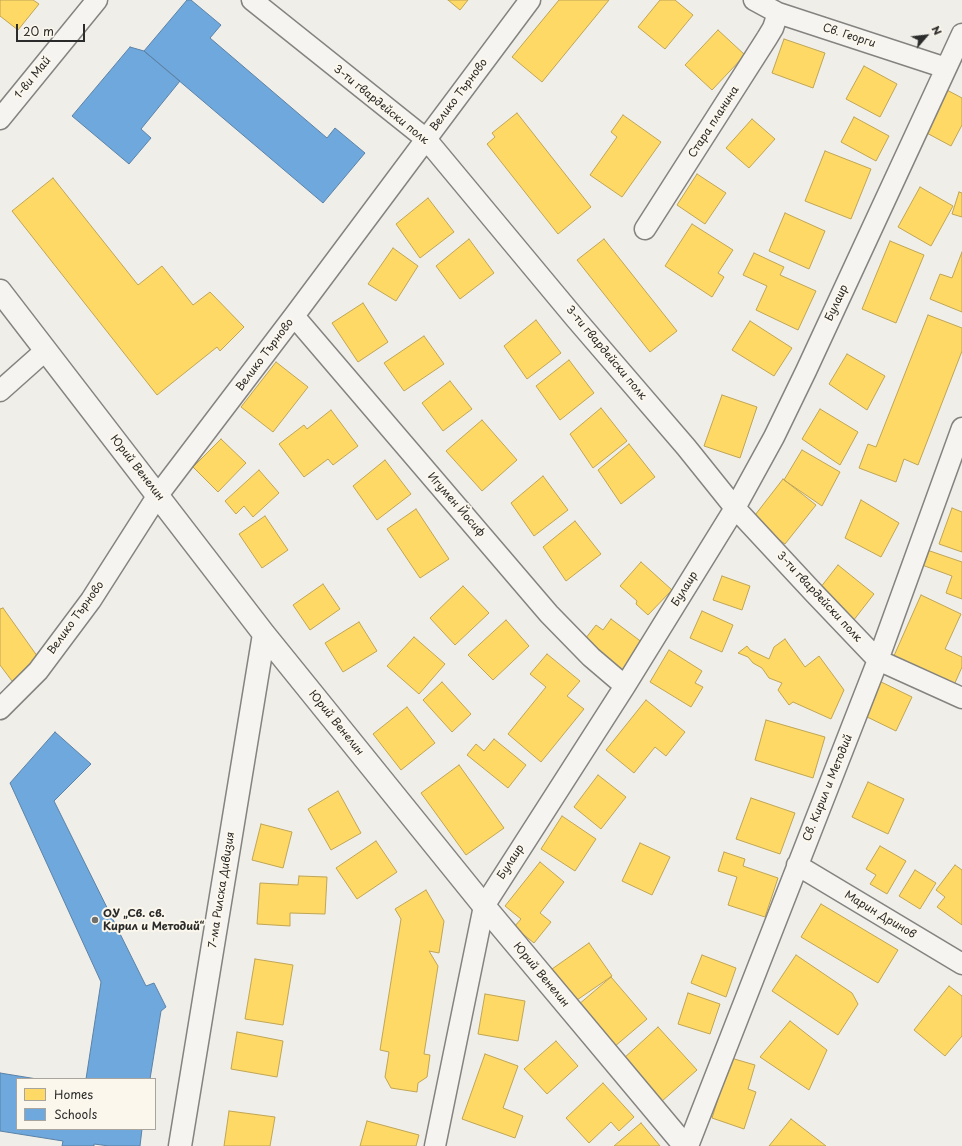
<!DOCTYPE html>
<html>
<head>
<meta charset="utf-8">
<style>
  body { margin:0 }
  #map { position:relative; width:962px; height:1146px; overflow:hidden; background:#f0eee8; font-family:"Playpen Sans",sans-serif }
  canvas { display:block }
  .legend { position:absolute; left:16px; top:1078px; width:140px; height:52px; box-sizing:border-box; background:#fbf7ec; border:1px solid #a8a59f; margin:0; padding:5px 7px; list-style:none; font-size:12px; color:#2b2b2b }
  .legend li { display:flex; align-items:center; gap:8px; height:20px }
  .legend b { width:20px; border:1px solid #a8a59f }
  .north { position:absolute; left:906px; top:16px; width:40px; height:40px; -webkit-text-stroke:3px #fbf7ec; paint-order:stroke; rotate:62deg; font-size:11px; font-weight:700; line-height:16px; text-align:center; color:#2b2b2b }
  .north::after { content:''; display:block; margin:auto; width:14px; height:18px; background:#2b2b2b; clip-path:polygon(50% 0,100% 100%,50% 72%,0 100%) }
  .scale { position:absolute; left:16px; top:24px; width:69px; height:18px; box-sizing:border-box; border:2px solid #2b2b2b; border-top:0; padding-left:5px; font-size:12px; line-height:14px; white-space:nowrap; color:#2b2b2b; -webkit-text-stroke:3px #fbf7ec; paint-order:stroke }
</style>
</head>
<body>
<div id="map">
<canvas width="962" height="1146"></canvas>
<ul class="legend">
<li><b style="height:11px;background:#ffd966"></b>Homes</li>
<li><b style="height:11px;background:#6fa8dc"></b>Schools</li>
</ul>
<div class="north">N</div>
<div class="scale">20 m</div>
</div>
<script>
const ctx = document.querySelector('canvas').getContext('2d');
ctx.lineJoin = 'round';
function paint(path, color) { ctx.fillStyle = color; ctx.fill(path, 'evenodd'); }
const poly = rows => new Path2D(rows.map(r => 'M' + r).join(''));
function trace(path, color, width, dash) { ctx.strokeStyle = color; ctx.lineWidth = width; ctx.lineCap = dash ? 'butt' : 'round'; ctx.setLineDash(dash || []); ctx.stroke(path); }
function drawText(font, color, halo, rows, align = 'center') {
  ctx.font = font + ' "Playpen Sans",sans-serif'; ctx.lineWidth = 4; ctx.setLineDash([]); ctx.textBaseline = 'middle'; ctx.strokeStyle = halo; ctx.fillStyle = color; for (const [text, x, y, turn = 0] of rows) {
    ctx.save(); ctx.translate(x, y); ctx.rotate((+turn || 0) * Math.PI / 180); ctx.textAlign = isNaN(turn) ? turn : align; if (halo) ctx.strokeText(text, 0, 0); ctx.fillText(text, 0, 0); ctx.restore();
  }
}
const homes = poly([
  [0,0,33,0,39,4,18,30,0,16,0,0],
  [448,0,468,0,460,10,448,0],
  [559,0,609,0,542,82,512,57,559,0],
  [660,0,675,0,693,15,665,49,638,27,660,0],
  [718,30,745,55,712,90,685,65,718,30],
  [784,39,825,53,813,88,772,73,784,39],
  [864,66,897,84,880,117,846,99,864,66],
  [945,89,962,98,962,125,951,146,923,131,945,89],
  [517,113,591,207,558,234,487,144,495,137,492,133,517,113],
  [623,115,661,142,622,197,590,175,617,137,611,132,623,115],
  [854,117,889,136,876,161,841,142,854,117],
  [752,119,775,139,749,168,726,148,752,119],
  [825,151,871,169,851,219,805,201,825,151],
  [697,174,726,193,705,224,677,205,697,174],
  [53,178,138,285,162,266,193,305,210,292,244,327,220,351,217,347,157,395,12,211,53,178],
  [920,187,953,206,931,246,898,227,920,187],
  [959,192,962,193,962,217,952,214,959,192],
  [428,198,454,232,420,258,396,224,428,198],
  [785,213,825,231,809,269,769,251,785,213],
  [692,224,733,250,718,273,724,277,712,297,665,266,692,224],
  [469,239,494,273,460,299,436,266,469,239],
  [604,239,677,331,650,352,577,260,604,239],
  [890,241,924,255,896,323,862,309,890,241],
  [393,248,418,266,396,301,368,284,393,248],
  [962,252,962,312,930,299,940,274,952,278,962,252],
  [754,253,784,267,780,275,816,291,798,330,756,310,767,286,743,275,754,253],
  [363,303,388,342,358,362,332,323,363,303],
  [928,315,962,328,962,351,918,465,904,459,896,482,859,468,868,444,876,447,928,315],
  [536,320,561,353,527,379,504,346,536,320],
  [750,321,792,348,774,376,732,350,750,321],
  [424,336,444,364,404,391,384,363,424,336],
  [847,354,885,376,867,410,829,384,847,354],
  [569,360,594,393,560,420,536,386,569,360],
  [276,362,308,387,273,432,241,407,276,362],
  [450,381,472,409,443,431,422,403,450,381],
  [722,395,757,407,740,458,704,446,722,395],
  [601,408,627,441,593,468,570,434,601,408],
  [820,409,858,432,840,465,802,439,820,409],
  [331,410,358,446,333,465,328,459,304,477,279,444,304,425,307,429,331,410],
  [482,420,517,460,482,491,446,451,482,420],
  [221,439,246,463,218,492,193,467,221,439],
  [629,444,655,477,621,504,598,470,629,444],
  [802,450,840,472,822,506,784,480,802,450],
  [385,460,411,494,377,520,353,486,385,460],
  [259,470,279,493,253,517,244,506,236,514,225,501,259,470],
  [543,476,568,510,534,536,511,503,543,476],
  [783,479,816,505,785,544,752,519,783,479],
  [861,500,899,523,881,557,845,538,861,500],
  [952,508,962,512,962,552,939,544,952,508],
  [416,509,449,559,420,578,387,529,416,509],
  [265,516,288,550,262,568,239,534,265,516],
  [575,521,601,554,566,581,543,547,575,521],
  [927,550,962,562,962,599,946,593,952,576,922,565,927,550],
  [641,562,672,590,648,615,636,604,637,601,620,586,641,562],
  [838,565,874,594,853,621,817,592,838,565],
  [722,576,750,586,742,610,713,600,722,576],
  [323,584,340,609,310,630,293,605,323,584],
  [463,586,489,613,455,645,430,618,463,586],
  [921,595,961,614,945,649,962,657,962,667,954,685,893,658,921,595],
  [3,608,40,660,12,681,0,665,0,609,3,608],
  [702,611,733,625,722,652,690,638,702,611],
  [611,619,643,643,621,672,582,643,596,625,603,630,611,619],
  [506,620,529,646,493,680,468,655,506,620],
  [359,622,377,651,343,672,325,643,359,622],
  [414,637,445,664,419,694,387,666,414,637],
  [785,639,805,667,819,656,844,690,831,719,793,702,789,705,778,690,782,683,769,678,762,668,753,663,748,657,738,653,747,646,750,650,769,659,774,647,785,639],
  [669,650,702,671,695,683,703,687,691,707,650,682,669,650],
  [547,654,580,681,567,696,584,709,541,762,508,734,546,687,530,674,547,654],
  [875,679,912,697,896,731,859,713,875,679],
  [442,682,471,714,452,732,423,700,442,682],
  [646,700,685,732,666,756,655,747,634,773,606,750,646,700],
  [407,707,435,743,401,770,373,734,407,707],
  [766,720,825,737,813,778,755,760,766,720],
  [494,739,526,765,508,788,467,755,476,744,484,751,494,739],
  [459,765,504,828,466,855,421,793,459,765],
  [598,775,626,797,601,829,574,807,598,775],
  [868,782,904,799,888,834,852,817,868,782],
  [338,791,361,833,331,850,308,809,338,791],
  [751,798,795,813,780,854,736,839,751,798],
  [562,816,596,839,575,871,541,849,562,816],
  [261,824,292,832,283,868,252,860,261,824],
  [376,841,397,872,357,899,336,868,376,841],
  [640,843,670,857,652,895,622,881,640,843],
  [880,846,906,861,887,894,870,884,876,875,866,869,880,846],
  [724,852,745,859,743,866,778,878,765,917,728,905,737,877,718,871,724,852],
  [540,862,564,882,540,913,551,922,534,943,514,927,521,919,505,906,540,862],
  [955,865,962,870,962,925,937,907,945,897,936,890,955,865],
  [915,870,936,883,920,909,899,896,915,870],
  [299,876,327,877,325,914,290,913,290,926,257,924,260,883,298,885,299,876],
  [426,890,444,921,439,953,429,951,438,966,424,1054,430,1055,427,1077,418,1083,417,1092,391,1088,385,1077,389,1052,380,1050,401,919,395,909,426,890],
  [821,904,898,950,878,983,801,937,821,904],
  [589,943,612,976,574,1002,552,969,589,943],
  [702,955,736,968,726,997,691,983,702,955],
  [796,955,852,993,858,1004,838,1035,772,991,796,955],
  [255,959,293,965,283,1025,245,1019,255,959],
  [611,977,647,1019,614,1047,578,1005,611,977],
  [949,986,962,996,962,1036,945,1056,914,1030,949,986],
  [688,993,720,1004,710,1034,678,1024,688,993],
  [485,994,525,1001,518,1041,478,1034,485,994],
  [790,1021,827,1050,809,1090,760,1057,790,1021],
  [658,1027,697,1070,661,1102,623,1059,658,1027],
  [237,1032,283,1041,277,1077,231,1069,237,1032],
  [556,1041,578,1066,547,1094,524,1069,556,1041],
  [485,1054,518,1066,503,1108,523,1116,515,1138,462,1119,485,1054],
  [731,1058,755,1065,748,1089,756,1092,744,1129,712,1118,731,1058],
  [603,1083,634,1117,619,1131,611,1122,589,1143,566,1118,603,1083],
  [229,1111,275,1117,270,1146,224,1146,229,1111],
  [791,1119,826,1146,769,1146,791,1119],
  [367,1121,419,1135,416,1146,360,1146,367,1121],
  [641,1123,660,1146,614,1146,641,1123]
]);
paint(homes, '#ffd966');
trace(homes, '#bfa554', 1);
const schools = poly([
  [187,0,191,0,221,25,210,38,327,138,335,128,365,153,323,203,144,51,187,0],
  [130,47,144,51,180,81,141,129,151,138,129,164,72,116,130,47],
  [55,732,91,764,54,801,146,986,154,983,166,1007,161,1011,150,1079,86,1079,101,982,10,783,55,732],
  [0,1073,37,1079,17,1079,17,1129,142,1129,140,1146,109,1146,94,1144,94,1146,62,1146,63,1141,0,1131,0,1073]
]);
paint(schools, '#6fa8dc');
trace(schools, '#5b82a7', 1);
const street = poly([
  [252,0,426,139,575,318,686,447,735,508,814,593,878,660,962,698],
  [754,0,778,13,946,68],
  [0,119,97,0],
  [645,229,767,38,773,28,778,13],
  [294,316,549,614,591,657,625,686],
  [0,391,46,350],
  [0,709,38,671,91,600,158,495,294,316,530,0],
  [797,865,962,964],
  [435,1146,484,906,625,686,735,508,774,437,806,371,962,34],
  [688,1146,878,660,962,428]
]);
const secondary = poly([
  [0,291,264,634,484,906,685,1146],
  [180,1146,264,634]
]);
trace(street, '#848380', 23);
trace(secondary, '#848380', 25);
trace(street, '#f5f4f0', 20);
trace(secondary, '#f5f4f0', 22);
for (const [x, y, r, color] of [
  [95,920,4,"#706f6d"]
]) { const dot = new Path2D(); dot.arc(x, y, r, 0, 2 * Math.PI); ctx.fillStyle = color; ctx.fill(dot); trace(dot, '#fbf7ec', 1.5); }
drawText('11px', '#2b2b2b', '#fbf7ec', [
  ["Св. Георги",849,36,18],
  ["1-ви Май",33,78,-51],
  ["Велико Търново",459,95,-53],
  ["3-ти гвардейски полк",381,105,39],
  ["Стара планина",714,122,-57],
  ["Булаир",837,303,-65],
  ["3-ти гвардейски полк",606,353,50],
  ["Велико Търново",265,355,-53],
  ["Юрий Венелин",137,468,52],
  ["Игумен Йосиф",456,505,49],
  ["Булаир",685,589,-58],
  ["3-ти гвардейски полк",819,597,47],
  ["Велико Търново",76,618,-54],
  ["Юрий Венелин",336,723,51],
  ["Св. Кирил и Методий",828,788,-68],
  ["Булаир",511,862,-57],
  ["7-ма Рилска Дивизия",222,890,-81],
  ["Марин Дринов",880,915,31],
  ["Юрий Венелин",541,975,50]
]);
drawText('bold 11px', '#2b2b2b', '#fbf7ec', [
  ["ОУ „Св. св.",103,914],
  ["Кирил и Методий“",103,927]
], 'left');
</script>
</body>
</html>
